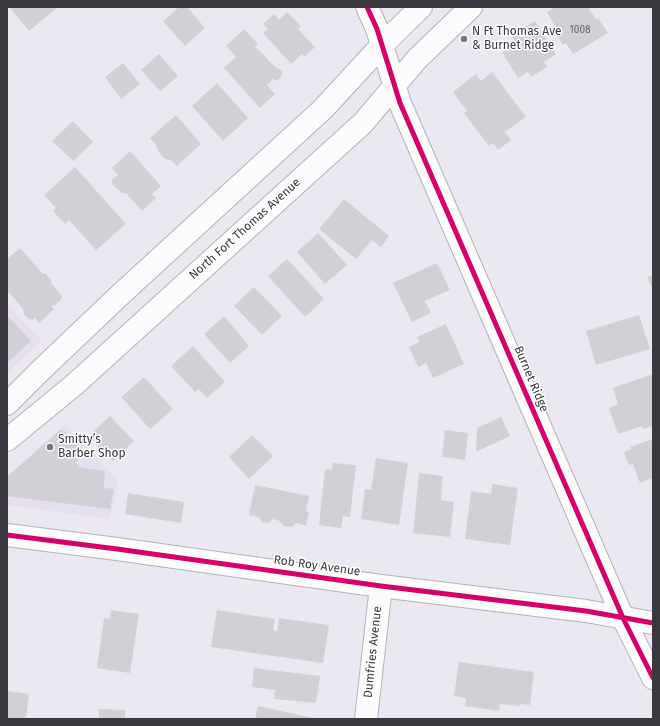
<!DOCTYPE html>
<html>
<head>
<meta charset="utf-8">
<style>
  body { margin:0 }
  #map { position:relative; width:660px; height:726px; overflow:hidden; background:#ebe8f1; font-family:"Fira Sans",sans-serif }
  canvas { display:block }
  .frame { position:absolute; inset:0; border:8px solid #3a383e; pointer-events:none }
</style>
</head>
<body>
<div id="map">
<canvas width="660" height="726"></canvas>
<div class="frame"></div>
</div>
<script>
const ctx = document.querySelector('canvas').getContext('2d');
ctx.lineJoin = 'round';
function paint(path, color) { ctx.fillStyle = color; ctx.fill(path, 'evenodd'); }
const poly = rows => new Path2D(rows.map(r => 'M' + r).join(''));
function trace(path, color, width, dash) { ctx.strokeStyle = color; ctx.lineWidth = width; ctx.lineCap = dash ? 'butt' : 'round'; ctx.setLineDash(dash || []); ctx.stroke(path); }
function drawText(font, color, halo, rows, align = 'center') {
  ctx.font = font + ' "Fira Sans",sans-serif'; ctx.lineWidth = 3; ctx.setLineDash([]); ctx.textBaseline = 'middle'; ctx.strokeStyle = halo; ctx.fillStyle = color; for (const [text, x, y, turn = 0] of rows) {
    ctx.save(); ctx.translate(x, y); ctx.rotate((+turn || 0) * Math.PI / 180); ctx.textAlign = isNaN(turn) ? turn : align; if (halo) ctx.strokeText(text, 0, 0); ctx.fillText(text, 0, 0); ctx.restore();
  }
}
paint(poly([
  [7,303,42,341,7,374],
  [66,424,115,477,118,484,110,519,7,505,7,477]
]), '#e6dff0');
paint(poly([
  [9,7,58,7,29,31],
  [179,7,187,7,205,28,185,46,163,21],
  [555,7,588,7,596,20,598,18,608,33,573,54,566,43,563,45,552,27,555,26,547,12],
  [287,12,301,26,298,29,315,47,304,57,302,54,291,64,263,33,268,29,263,24,274,14,279,20],
  [535,21,556,54,544,62,547,67,531,77,528,72,518,78,502,52,516,43,511,35],
  [244,29,258,44,255,46,275,67,281,70,282,72,281,77,277,81,273,79,267,85,275,94,260,108,224,68,236,57,226,46],
  [159,54,178,76,160,91,141,70],
  [123,63,140,84,121,99,105,77],
  [492,72,526,117,505,132,511,140,498,150,493,143,489,146,464,113,467,111,453,92,476,74,481,81],
  [217,83,248,118,223,141,192,106],
  [176,115,201,144,177,166,171,160,165,159,158,151,156,145,150,138],
  [73,121,93,142,73,161,52,141],
  [130,151,161,186,152,194,156,198,142,211,126,193,122,193,112,184,112,180,118,175,112,168],
  [75,167,126,224,96,250,69,220,65,224,53,211,56,208,44,195],
  [344,199,389,236,381,247,372,240,356,259,319,229],
  [318,233,347,265,325,284,297,252],
  [20,248,43,274,46,274,51,280,51,283,62,296,61,300,55,305,51,306,54,309,39,323,35,318,33,320,29,319,24,314,23,309,7,290,7,259],
  [287,259,324,299,305,317,268,276],
  [437,263,450,290,425,301,431,313,412,322,393,283],
  [653,275,653,290,647,277],
  [254,287,282,316,262,335,234,306],
  [7,315,31,341,7,363],
  [639,315,650,349,596,365,586,331],
  [224,316,249,346,230,363,204,334],
  [446,324,464,364,433,378,426,363,418,367,409,347,420,342,417,337],
  [193,346,225,382,207,398,199,389,195,392,171,366],
  [653,374,653,426,643,429,642,426,618,434,609,408,618,404,613,388],
  [144,377,173,409,150,429,121,397],
  [110,416,134,441,113,461,89,436],
  [501,417,510,436,476,452,477,428],
  [61,429,85,453,75,463,78,464,78,467,105,471,104,488,114,489,110,509,7,496,7,477],
  [445,430,468,433,465,460,442,457],
  [252,435,273,456,249,479,229,457],
  [653,439,653,478,640,483,633,464,629,465,624,452,631,449,630,447],
  [376,458,408,463,399,525,361,519,365,489,371,490],
  [333,463,356,465,350,517,343,516,341,528,319,525,325,469,332,470],
  [419,473,443,476,441,500,454,502,450,537,413,533],
  [492,484,518,488,510,545,465,539,471,491,491,494],
  [255,485,309,496,306,511,309,512,306,526,296,523,292,527,284,526,280,521,273,519,269,523,262,522,259,517,249,515],
  [128,493,184,502,181,523,125,514],
  [111,610,139,614,130,673,97,668,104,618,110,619],
  [217,610,275,619,273,630,277,631,279,618,329,625,323,663,211,647],
  [459,662,534,672,530,705,520,704,520,706,500,704,499,711,465,706,466,698,454,696],
  [254,668,320,676,316,703,274,699,275,690,252,687],
  [7,691,29,694,26,719,7,719],
  [258,706,313,718,313,719,255,719],
  [99,709,125,710,125,719,99,719]
]), '#d1d0d7');
const minor = poly([
  [367,7,377,29,400,103,623,618,653,678],
  [7,404,40,371,121,294,323,109,382,45,421,7],
  [7,440,74,385,363,123,417,59,471,7],
  [7,535,117,549,381,586,586,611,653,623],
  [366,719,381,586]
]);
trace(minor, '#b3b1b8', 24);
trace(minor, '#fcfcfd', 22);
trace(poly([
  [367,7,377,29,400,103,623,618,653,678],
  [7,535,117,549,381,586,586,611,653,623]
]), '#d6006c', 5);
for (const [x, y, r, color] of [
  [464,39,4,"#78767d"],
  [50,447,4,"#78767d"]
]) { const dot = new Path2D(); dot.arc(x, y, r, 0, 2 * Math.PI); ctx.fillStyle = color; ctx.fill(dot); trace(dot, '#fff', 1.5); }
drawText('10px', '#616066', null, [
  ["1008",580,30]
]);
drawText('12px', '#3a383e', '#fff', [
  ["N Ft Thomas Ave",472,32],
  ["& Burnet Ridge",472,46],
  ["Smitty’s",58,440],
  ["Barber Shop",58,454]
], 'left');
drawText('12px', '#3a383e', '#fff', [
  ["North Fort Thomas Avenue",245,229,-42],
  ["Burnet Ridge",531,379,67],
  ["Rob Roy Avenue",317,566,8],
  ["Dumfries Avenue",373,652,-84]
]);
</script>
</body>
</html>
